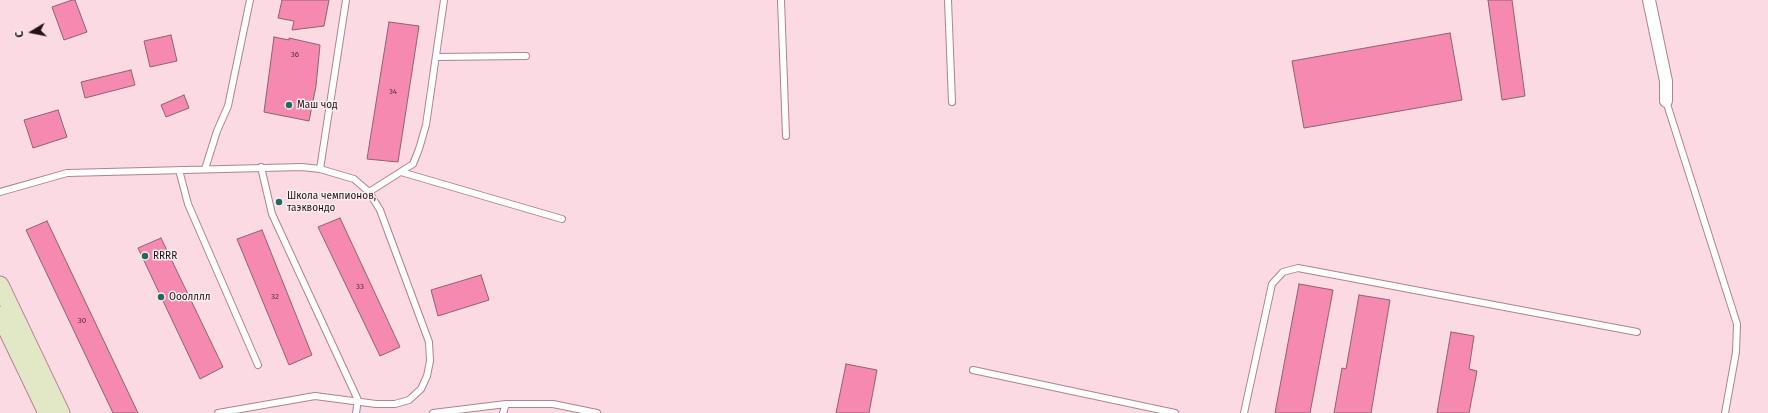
<!DOCTYPE html>
<html>
<head>
<meta charset="utf-8">
<style>
  body { margin:0 }
  #map { position:relative; width:1768px; height:413px; overflow:hidden; background:#fcdae4; font-family:"Fira Sans",sans-serif }
  canvas { display:block }
  .north { position:absolute; left:12px; top:12px; width:40px; height:40px; -webkit-text-stroke:3px #faeef1; paint-order:stroke; rotate:260deg; font-size:11px; font-weight:700; line-height:16px; text-align:center; color:#231117 }
  .north::after { content:''; display:block; margin:auto; width:14px; height:18px; background:#231117; clip-path:polygon(50% 0,100% 100%,50% 72%,0 100%) }
</style>
</head>
<body>
<div id="map">
<canvas width="1768" height="413"></canvas>
<div class="north">С</div>
</div>
<script>
const ctx = document.querySelector('canvas').getContext('2d');
ctx.lineJoin = 'round';
function paint(path, color) { ctx.fillStyle = color; ctx.fill(path, 'evenodd'); }
const poly = rows => new Path2D(rows.map(r => 'M' + r).join(''));
function trace(path, color, width, dash) { ctx.strokeStyle = color; ctx.lineWidth = width; ctx.lineCap = dash ? 'butt' : 'round'; ctx.setLineDash(dash || []); ctx.stroke(path); }
function drawText(font, color, halo, rows, align = 'center') {
  ctx.font = font + ' "Fira Sans",sans-serif'; ctx.lineWidth = 3; ctx.setLineDash([]); ctx.textBaseline = 'middle'; ctx.strokeStyle = halo; ctx.fillStyle = color; for (const [text, x, y, turn = 0] of rows) {
    ctx.save(); ctx.translate(x, y); ctx.rotate((+turn || 0) * Math.PI / 180); ctx.textAlign = isNaN(turn) ? turn : align; if (halo) ctx.strokeText(text, 0, 0); ctx.fillText(text, 0, 0); ctx.restore();
  }
}
const building = poly([
  [72,0,75,0,87,32,64,40,52,7,72,0],
  [282,0,329,0,324,26,292,30,294,21,278,18,282,0],
  [1488,0,1512,0,1525,96,1502,100,1488,0],
  [389,22,419,26,398,162,367,159,389,22],
  [1450,33,1462,100,1304,128,1292,61,1450,33],
  [171,35,177,61,150,67,144,41,171,35],
  [274,37,289,40,289,38,320,45,316,86,309,121,264,112,274,37],
  [131,70,135,85,85,98,81,82,131,70],
  [184,95,189,108,166,117,161,105,184,95],
  [58,110,67,137,33,148,24,120,58,110],
  [340,218,400,347,380,356,318,227,340,218],
  [47,221,138,413,113,413,26,230,47,221],
  [262,230,312,355,289,365,237,239,262,230],
  [161,238,223,367,200,379,138,248,161,238],
  [481,275,489,300,438,316,431,290,481,275],
  [1299,284,1333,290,1310,413,1275,413,1299,284],
  [1359,295,1390,300,1371,413,1334,413,1342,368,1346,369,1359,295],
  [1451,332,1474,336,1469,369,1477,371,1469,413,1437,413,1451,332],
  [846,364,877,370,869,413,836,413,846,364]
]);
paint(building, '#f689af');
trace(building, '#916170', 1);
const lane = poly([
  [781,0,786,136],
  [948,0,952,102],
  [436,57,526,56],
  [1666,101,1737,324,1736,352,1725,413],
  [261,167,272,214,358,400,356,413],
  [205,169,217,131,228,106,250,0],
  [320,169,346,0],
  [179,170,188,204,258,365],
  [401,172,562,219],
  [0,192,67,173,302,167,320,169,354,179,369,192,380,210,429,342,430,361,427,376,421,389,409,400,395,404,376,404,315,396,218,413],
  [369,192,413,164,419,149,426,125,444,0],
  [973,370,1175,413],
  [433,413,506,404,553,404,597,413],
  [503,413,506,404],
  [1244,413,1272,284,1283,272,1298,268,1637,332]
]);
const street = poly([
  [1649,0,1666,81,1666,101]
]);
const secondary = poly([
  [0,285,61,413],
  [0,315,47,413]
]);
trace(lane, '#b2808f', 8);
trace(street, '#b2808f', 14);
trace(secondary, '#b2808f', 19);
trace(lane, '#fff', 6);
trace(street, '#fff', 12);
trace(secondary, '#e2e8c6', 17);
for (const [x, y, r, color] of [
  [289,105,4,"#24695d"],
  [279,202,4,"#24695d"],
  [145,256,4,"#24695d"],
  [161,297,4,"#24695d"]
]) { const dot = new Path2D(); dot.arc(x, y, r, 0, 2 * Math.PI); ctx.fillStyle = color; ctx.fill(dot); trace(dot, '#faeef1', 1.5); }
drawText('8px', '#582f3d', null, [
  ["36",295,55],
  ["34",393,92],
  ["33",360,287],
  ["32",275,297],
  ["30",82,321]
]);
drawText('10px', '#231117', '#faeef1', [
  ["Маш чод",297,105],
  ["Школа чемпионов,",287,196],
  ["таэквондо",287,208],
  ["RRRR",153,256],
  ["Ооолллл",169,297]
], 'left');
</script>
</body>
</html>
